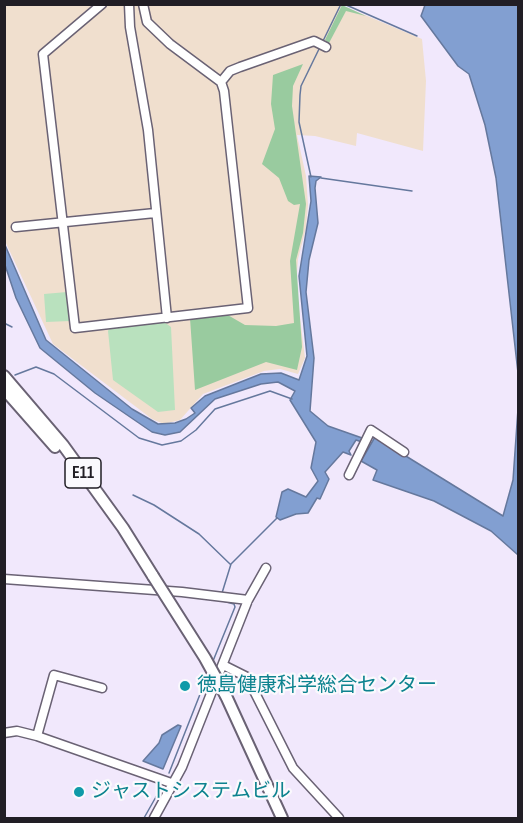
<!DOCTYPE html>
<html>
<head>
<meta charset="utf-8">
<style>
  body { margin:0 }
  #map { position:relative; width:523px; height:823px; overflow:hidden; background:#f1e8fc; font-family:"Sofia Sans Condensed",sans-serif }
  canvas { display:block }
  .frame { position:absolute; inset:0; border:6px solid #211e25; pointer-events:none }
</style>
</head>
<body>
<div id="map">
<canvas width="523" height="823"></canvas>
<div class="frame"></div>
</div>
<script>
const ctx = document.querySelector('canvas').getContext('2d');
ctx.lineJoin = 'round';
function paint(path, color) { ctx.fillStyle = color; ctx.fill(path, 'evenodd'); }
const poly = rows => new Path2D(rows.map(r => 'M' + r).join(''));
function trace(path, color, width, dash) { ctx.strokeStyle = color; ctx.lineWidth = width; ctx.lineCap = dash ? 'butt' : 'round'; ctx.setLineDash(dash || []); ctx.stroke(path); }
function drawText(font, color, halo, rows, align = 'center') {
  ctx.font = font + ' "Sofia Sans Condensed","Noto Sans JP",sans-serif'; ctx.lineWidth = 4.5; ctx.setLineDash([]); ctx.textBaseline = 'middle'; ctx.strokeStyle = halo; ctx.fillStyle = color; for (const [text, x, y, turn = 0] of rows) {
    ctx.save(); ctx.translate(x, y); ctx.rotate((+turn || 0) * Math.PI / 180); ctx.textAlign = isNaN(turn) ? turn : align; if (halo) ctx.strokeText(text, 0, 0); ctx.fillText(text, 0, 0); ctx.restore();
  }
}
paint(poly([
  [4,5,341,5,422,39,426,81,423,151,357,133,356,146,315,136,297,135,306,176,308,205,306,228,298,259,296,286,305,358,298,374,280,369,264,371,203,394,180,420,164,424,152,419,53,344,5,241]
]), '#f0dfce');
paint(poly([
  [67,292,70,321,46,322,44,294],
  [164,322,171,327,175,410,158,412,113,380,108,331,110,327]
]), '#b9e1be');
paint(poly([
  [342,5,366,16,346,11,329,43,325,40],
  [303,64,293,86,292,106,306,204,303,233,296,260,302,347,297,370,266,362,195,390,190,318,226,314,245,325,276,326,294,323,290,261,300,204,294,205,288,201,279,178,262,164,275,129,271,104,273,75]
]), '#99cb9f');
const water = poly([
  [425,5,518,5,518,373,496,178,485,125,469,74,458,66,421,16,425,5],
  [309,176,321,177,316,181,315,188,318,223,309,260,306,292,314,358,310,411,328,426,365,439,362,442,356,440,349,451,351,455,343,452,325,472,329,479,320,499,317,498,308,513,296,514,280,520,276,517,282,492,288,489,306,497,318,481,311,468,316,442,290,400,295,391,278,382,261,384,215,399,180,432,165,435,152,432,95,393,40,348,16,298,5,265,5,245,46,340,132,409,158,424,175,423,186,419,195,413,191,408,205,396,261,374,281,373,299,380,307,356,299,276,311,201,309,176],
  [518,409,518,555,491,531,434,501,373,480,377,470,361,461,375,437,503,516,513,480,518,409],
  [178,725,181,726,163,769,143,761,159,743,162,735,178,725]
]);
paint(water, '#829fd1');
trace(water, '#65789d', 1.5);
trace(poly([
  [344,4,417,36],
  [322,43,341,4],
  [311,177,299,122,300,95,301,86,320,47],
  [321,178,412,191],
  [4,323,12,327],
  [15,375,36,367,54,374,139,438,162,445,181,441,196,430,215,409,270,391,292,399],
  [133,495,154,505,199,534,230,564],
  [222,593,231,564,277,518],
  [213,661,235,607,234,604,219,600],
  [169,773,208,674],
  [144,818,161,788]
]), '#65789d', 1.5);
const secondary = poly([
  [102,4,43,54,75,328,248,308,224,91,221,82,170,44,147,22,143,4],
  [129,4,130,27,148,130,167,318],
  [221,82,230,71,240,67,314,41,326,47],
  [16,227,155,213],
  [349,475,371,430,404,452],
  [4,579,182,592,248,600],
  [223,665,247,677,293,768,339,818],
  [4,733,17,731,37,736,174,784],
  [37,736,54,675,102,688],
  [154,818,182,767,248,600,266,568]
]);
const highway = poly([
  [4,376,63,445,123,528,153,576],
  [4,389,55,447],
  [226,696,282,818]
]);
trace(secondary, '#6a6274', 11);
trace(highway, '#6a6274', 14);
trace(secondary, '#fff', 8);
trace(highway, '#fff', 10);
const highwayBridge = poly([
  [153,576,205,658,226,696]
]);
trace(highwayBridge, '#6a6274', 14, []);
trace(highwayBridge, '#fff', 10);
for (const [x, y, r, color] of [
  [185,686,6,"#0f9aa8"],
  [79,792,6,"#0f9aa8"]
]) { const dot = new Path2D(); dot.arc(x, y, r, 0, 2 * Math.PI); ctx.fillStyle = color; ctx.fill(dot); trace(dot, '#faf9fd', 2); }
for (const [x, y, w] of [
  [83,473,36]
]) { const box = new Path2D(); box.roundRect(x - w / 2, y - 15, w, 30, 4.5); ctx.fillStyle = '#faf9fd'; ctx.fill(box); trace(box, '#211e25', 1.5); }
drawText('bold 18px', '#211e25', null, [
  ["E11",83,473]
]);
drawText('20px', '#0d838f', '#faf9fd', [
  ["徳島健康科学総合センター",197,686],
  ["ジャストシステムビル",91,792]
], 'left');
</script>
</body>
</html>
